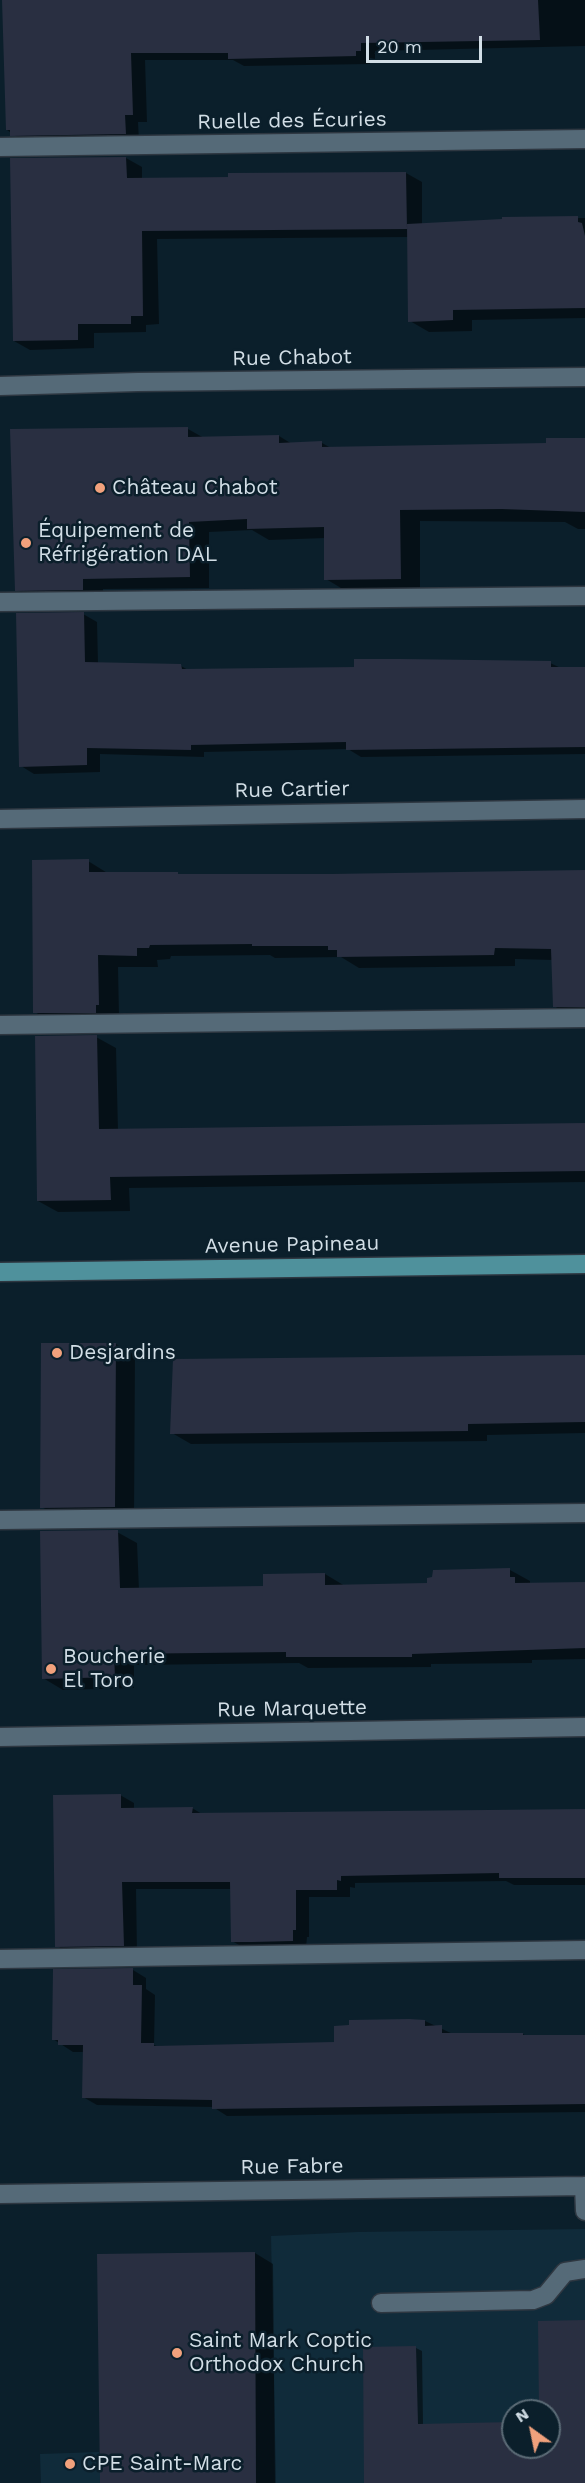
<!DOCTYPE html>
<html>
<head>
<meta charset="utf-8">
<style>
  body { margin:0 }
  #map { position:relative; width:585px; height:2483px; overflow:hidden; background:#0b1f2b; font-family:"Work Sans",sans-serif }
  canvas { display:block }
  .north { position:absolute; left:501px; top:2399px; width:60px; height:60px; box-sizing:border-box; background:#0b1f2b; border:2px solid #5b6b76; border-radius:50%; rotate:327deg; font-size:16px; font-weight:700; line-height:24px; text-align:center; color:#d2dee6 }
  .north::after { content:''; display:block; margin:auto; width:21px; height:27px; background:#f1a17c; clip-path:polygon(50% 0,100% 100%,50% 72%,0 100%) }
  .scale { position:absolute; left:366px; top:36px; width:116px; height:27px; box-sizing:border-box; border:3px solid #d2dee6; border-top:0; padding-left:8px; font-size:18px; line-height:21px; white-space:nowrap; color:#d2dee6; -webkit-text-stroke:4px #0b1f2b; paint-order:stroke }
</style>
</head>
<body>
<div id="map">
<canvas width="585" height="2483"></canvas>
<div class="north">N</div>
<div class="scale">20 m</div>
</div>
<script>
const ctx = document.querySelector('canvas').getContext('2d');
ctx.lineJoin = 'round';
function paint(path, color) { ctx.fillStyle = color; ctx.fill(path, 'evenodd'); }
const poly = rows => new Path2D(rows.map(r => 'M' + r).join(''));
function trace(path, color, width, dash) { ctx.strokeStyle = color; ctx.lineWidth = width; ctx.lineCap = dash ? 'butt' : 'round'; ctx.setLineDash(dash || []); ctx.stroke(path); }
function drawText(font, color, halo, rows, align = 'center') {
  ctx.font = font + ' "Work Sans",sans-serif'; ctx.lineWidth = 5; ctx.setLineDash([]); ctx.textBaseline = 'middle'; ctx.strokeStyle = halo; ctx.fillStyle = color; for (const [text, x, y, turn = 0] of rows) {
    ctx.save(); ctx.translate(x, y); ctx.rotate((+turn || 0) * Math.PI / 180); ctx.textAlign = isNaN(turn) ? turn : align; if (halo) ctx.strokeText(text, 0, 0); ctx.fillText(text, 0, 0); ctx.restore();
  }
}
paint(poly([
  [585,2229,585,2483,276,2483,271,2236,358,2232],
  [513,2411,549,2411,549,2447,513,2447],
  [99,2452,100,2475,256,2474,256,2483,41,2483,40,2454]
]), '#102b3a');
paint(poly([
  [4,0,585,0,585,46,375,51,375,59,370,58,370,64,244,66,233,60,145,60,147,122,138,122,139,141,26,143,7,130],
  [126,158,142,167,142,179,406,173,422,182,422,225,504,221,504,219,585,218,585,318,472,320,472,331,429,332,410,321,409,237,157,239,159,324,146,325,146,332,94,333,94,348,30,350,14,341],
  [188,429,204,438,279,436,292,444,322,443,331,448,548,444,585,439,585,529,578,529,565,522,420,521,420,590,346,591,326,579,326,538,269,540,252,530,209,532,209,588,103,589,103,601,37,601,17,590],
  [83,614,97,622,98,663,181,666,190,671,550,663,561,668,585,668,585,754,361,757,348,749,204,752,204,757,100,754,100,772,34,774,21,766],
  [88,861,109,874,178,874,181,876,585,872,585,1018,575,1018,554,1006,553,960,515,959,515,966,359,968,341,957,275,958,270,955,171,956,170,959,157,960,158,967,118,967,119,1016,55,1025,35,1012],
  [96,1037,116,1048,118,1131,585,1124,585,1182,129,1188,130,1211,58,1212,38,1201],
  [116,1344,135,1355,134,1518,61,1519,42,1507],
  [585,1356,585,1433,487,1435,487,1441,191,1444,172,1433],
  [117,1532,137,1543,139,1590,265,1588,325,1574,345,1586,428,1584,510,1570,530,1581,530,1585,585,1584,585,1659,532,1660,532,1663,431,1664,431,1667,308,1668,299,1663,134,1665,134,1688,63,1690,43,1678],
  [120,1795,134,1803,134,1809,192,1808,202,1814,585,1811,585,1885,514,1885,506,1881,355,1883,355,1888,350,1887,350,1897,309,1897,309,1937,307,1937,306,1948,246,1949,232,1941,232,1889,136,1889,137,1953,71,1954,57,1946],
  [133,1970,146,1978,146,1989,155,1995,154,2045,159,2047,335,2044,425,2021,455,2035,523,2034,526,2036,585,2037,585,2112,227,2116,213,2107,97,2105,83,2097,84,2052,73,2052,53,2039],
  [255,2253,273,2264,275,2483,102,2483],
  [585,2321,585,2483,365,2483,416,2348,422,2351,423,2425,513,2424,513,2447,549,2447,549,2411,541,2411]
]), '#0007');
paint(poly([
  [2,0,538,0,540,40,361,43,361,51,356,51,356,56,228,59,228,53,131,53,133,115,125,115,126,134,10,136,10,130,6,130],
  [126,157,127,178,228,177,228,173,406,172,407,229,142,231,143,316,131,316,131,324,78,324,78,340,13,341,10,158],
  [578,216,578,222,582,223,585,236,585,308,453,310,453,320,408,322,407,224,502,219,502,217],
  [188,427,188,437,279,435,279,443,322,441,322,447,546,443,546,438,585,438,585,512,502,509,400,510,401,579,324,580,324,527,247,529,247,519,189,522,190,577,83,579,83,590,15,591,10,429],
  [84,612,85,662,181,664,182,669,354,667,354,659,401,659,551,661,551,667,585,667,585,747,346,750,346,742,191,745,191,750,87,748,87,765,19,767,16,613],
  [89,859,89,872,178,872,178,874,331,874,585,870,585,1007,553,1007,551,949,495,948,494,955,337,957,337,950,328,950,328,946,252,946,252,944,150,945,149,948,137,948,137,956,98,955,99,1005,96,1005,96,1013,33,1013,32,860],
  [97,1035,99,1129,585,1123,585,1171,110,1177,111,1200,37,1201,35,1036],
  [41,1343,116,1343,115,1507,40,1508],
  [585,1355,585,1422,468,1424,468,1431,170,1434,173,1359],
  [115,1530,118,1530,120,1588,263,1586,263,1574,325,1573,325,1585,427,1583,427,1578,432,1577,433,1570,510,1568,510,1577,515,1577,515,1583,585,1582,585,1648,412,1654,412,1657,286,1657,286,1652,114,1654,115,1677,42,1679,40,1531],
  [121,1794,121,1808,193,1807,192,1813,585,1809,585,1878,499,1878,499,1873,341,1876,341,1881,337,1880,337,1890,296,1890,296,1930,293,1930,293,1941,252,1942,231,1942,230,1882,122,1882,124,1946,55,1947,53,1795],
  [133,1968,133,1985,142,1985,141,2043,154,2043,154,2046,334,2042,334,2026,349,2025,349,2020,409,2019,425,2020,425,2026,442,2025,442,2033,523,2033,523,2035,585,2035,585,2104,212,2109,212,2100,82,2098,83,2045,58,2045,58,2040,52,2040,53,1969],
  [255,2252,256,2483,100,2483,97,2254],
  [585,2320,585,2483,364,2483,363,2347,416,2346,418,2424,513,2422,513,2447,549,2447,549,2411,539,2411,538,2321]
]), '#292f41');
const minor = poly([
  [0,147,585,139],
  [0,386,138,382,585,377],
  [0,602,585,596],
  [0,819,585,809],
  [0,1025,585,1018],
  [0,1520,585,1513],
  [0,1737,585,1727],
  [0,1959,585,1950],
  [584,2186,585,2211],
  [0,2194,585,2186],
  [381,2303,533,2300,546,2295,565,2272,585,2269]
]);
const major = poly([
  [0,1272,585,1264]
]);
trace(minor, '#2e3741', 21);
trace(major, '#2e3741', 21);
trace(minor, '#556a78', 18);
trace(major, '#4f919c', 18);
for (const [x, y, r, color] of [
  [100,488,6,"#f1a17c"],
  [26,543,6,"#f1a17c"],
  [57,1353,6,"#f1a17c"],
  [51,1669,6,"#f1a17c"],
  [177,2353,6,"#f1a17c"],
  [70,2464,6,"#f1a17c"]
]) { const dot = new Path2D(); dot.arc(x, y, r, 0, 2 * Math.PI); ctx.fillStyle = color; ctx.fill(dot); trace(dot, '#0b1f2b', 2); }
drawText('21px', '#d2dee6', '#0b1f2b', [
  ["Ruelle des Écuries",292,121,-1],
  ["Rue Chabot",292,358,-1],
  ["Rue Cartier",292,790,-1],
  ["Avenue Papineau",292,1245,-1],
  ["Rue Marquette",292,1709,-1],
  ["Rue Fabre",292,2167,-1]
]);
drawText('21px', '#d2dee6', '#0b1f2b', [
  ["Château Chabot",112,488],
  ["Équipement de",38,531],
  ["Réfrigération DAL",38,555],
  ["Desjardins",69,1353],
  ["Boucherie",63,1657],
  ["El Toro",63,1681],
  ["Saint Mark Coptic",189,2341],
  ["Orthodox Church",189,2365],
  ["CPE Saint-Marc",82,2464]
], 'left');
</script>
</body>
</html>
